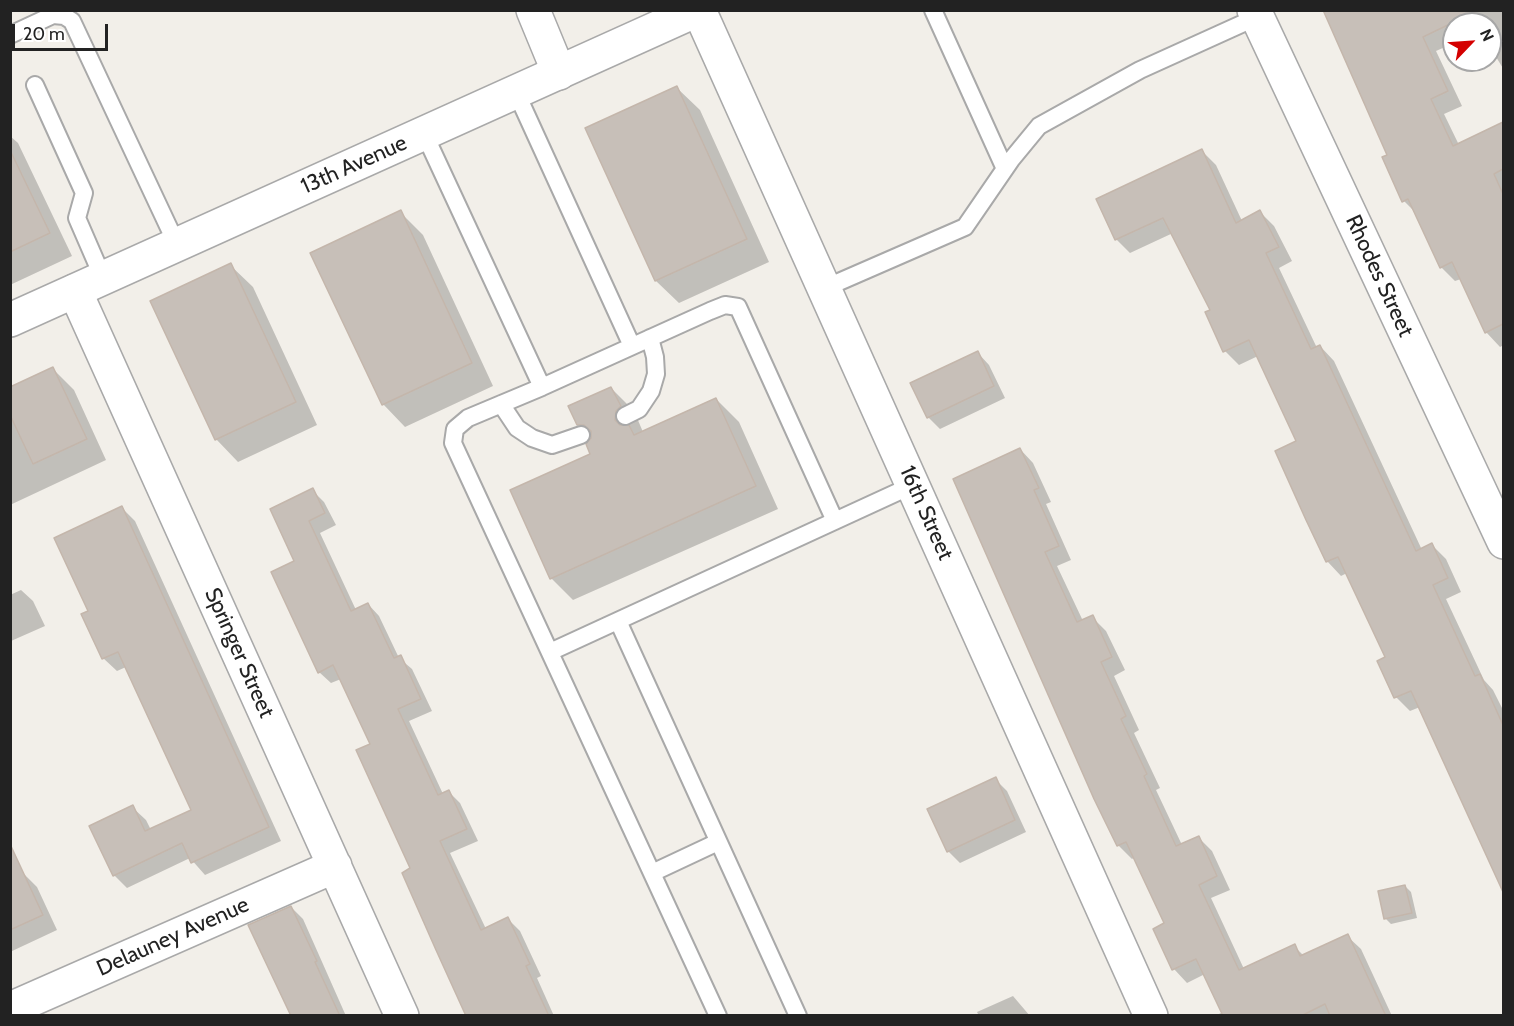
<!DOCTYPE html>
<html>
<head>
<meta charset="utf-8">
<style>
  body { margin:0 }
  #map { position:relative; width:1514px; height:1026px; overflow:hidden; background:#f2efe9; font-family:Cabin,sans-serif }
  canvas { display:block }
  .frame { position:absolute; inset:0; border:12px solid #222; pointer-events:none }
  .north { position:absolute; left:1442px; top:12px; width:60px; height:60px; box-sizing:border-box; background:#fff; border:2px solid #a7a7a7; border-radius:50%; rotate:65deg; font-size:16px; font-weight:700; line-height:24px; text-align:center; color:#222 }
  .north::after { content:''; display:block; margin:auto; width:21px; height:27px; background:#d40000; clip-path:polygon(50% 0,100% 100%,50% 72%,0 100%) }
  .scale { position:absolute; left:12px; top:24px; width:96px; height:27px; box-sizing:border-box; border:3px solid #222; border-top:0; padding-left:8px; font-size:18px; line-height:21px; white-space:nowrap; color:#222; -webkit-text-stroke:4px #fff; paint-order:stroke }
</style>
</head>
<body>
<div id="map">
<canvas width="1514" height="1026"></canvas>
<div class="frame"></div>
<div class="north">N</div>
<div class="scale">20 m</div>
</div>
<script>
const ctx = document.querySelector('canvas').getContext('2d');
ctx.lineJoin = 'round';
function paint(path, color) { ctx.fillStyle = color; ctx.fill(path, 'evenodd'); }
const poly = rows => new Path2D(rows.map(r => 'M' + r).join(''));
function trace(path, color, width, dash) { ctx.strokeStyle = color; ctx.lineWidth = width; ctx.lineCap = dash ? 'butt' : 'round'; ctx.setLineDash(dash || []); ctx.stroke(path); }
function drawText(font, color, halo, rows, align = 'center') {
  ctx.font = font + ' Cabin,sans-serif'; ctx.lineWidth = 4.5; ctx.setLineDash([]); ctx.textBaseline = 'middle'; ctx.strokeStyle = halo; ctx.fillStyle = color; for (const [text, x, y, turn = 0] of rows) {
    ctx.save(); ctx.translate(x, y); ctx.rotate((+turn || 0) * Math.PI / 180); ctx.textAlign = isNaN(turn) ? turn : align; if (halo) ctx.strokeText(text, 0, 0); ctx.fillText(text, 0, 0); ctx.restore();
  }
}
paint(poly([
  [1332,10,1504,10,1504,70,1490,47,1490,24,1454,24,1454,43,1436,51,1462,106,1444,114,1459,145,1504,124,1504,345,1500,347,1486,332,1461,279,1455,281,1441,267,1416,213,1404,201,1389,155],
  [677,88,700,110,769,262,679,303,656,281,587,129],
  [10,136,18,143,72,256,10,285],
  [1202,151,1216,165,1242,221,1260,212,1274,226,1292,261,1279,268,1317,348,1320,346,1334,361,1422,550,1432,545,1446,559,1461,592,1446,599,1484,680,1493,690,1504,712,1504,891,1420,707,1410,711,1396,697,1387,658,1347,573,1341,576,1327,561,1298,442,1258,356,1239,365,1225,351,1212,310,1173,233,1130,253,1116,239],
  [400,212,423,235,493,386,405,427,383,404],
  [230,265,253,287,317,425,238,462,216,439],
  [978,353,989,365,1005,398,940,429,928,417],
  [53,369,74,390,106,460,10,505,10,389],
  [611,388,634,411,643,432,716,399,739,422,778,509,573,600,551,578,592,455,592,439,578,424],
  [1020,449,1033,463,1051,502,1046,504,1071,560,1057,566,1083,621,1092,617,1106,631,1125,670,1114,676,1139,730,1134,733,1160,788,1156,790,1182,845,1198,837,1212,851,1230,890,1211,898,1244,969,1294,946,1304,956,1347,936,1361,949,1392,1016,1215,1016,1223,1012,1205,974,1187,983,1174,969,1166,924,1135,857,1132,859,1118,845,1052,702],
  [312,490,324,502,336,525,320,533,356,610,368,604,379,616,399,658,412,669,432,711,409,721,443,794,448,791,460,803,478,841,450,853,486,929,508,919,520,931,541,976,537,978,554,1016,468,1016,412,869,372,744,341,679,331,683,319,672,296,562],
  [122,508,135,521,281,841,205,875,190,858,127,888,114,875,132,807,146,820,151,830,193,811,126,667,117,671,103,658,90,612],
  [21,590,33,601,45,626,11,641,10,595],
  [995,779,1007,791,1026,832,960,863,948,851],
  [10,848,22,872,37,887,57,930,10,952],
  [1405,886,1411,892,1417,918,1391,924,1386,919],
  [291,907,303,919,346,1016,292,1016],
  [1013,996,1030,1016,979,1016,977,1012]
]), '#0003');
const building = poly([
  [1323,10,1479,10,1423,37,1448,91,1431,99,1453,146,1503,122,1503,169,1494,174,1503,194,1503,324,1485,333,1452,262,1440,268,1408,199,1402,202,1382,157,1387,155,1323,10],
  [677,86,747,239,655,281,585,128,677,86],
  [1202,149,1236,223,1260,210,1279,247,1266,253,1311,349,1320,345,1416,551,1432,543,1448,578,1433,585,1475,676,1480,674,1503,725,1503,892,1411,691,1394,698,1377,661,1385,657,1338,557,1326,562,1306,520,1275,451,1296,441,1249,340,1223,352,1205,312,1210,310,1163,218,1115,240,1096,199,1202,149],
  [10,150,50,233,10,252,10,150],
  [401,210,472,363,382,405,310,253,401,210],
  [231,263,296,402,215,440,150,301,231,263],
  [978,351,994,386,927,418,910,383,978,351],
  [53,367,87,439,33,464,10,415,10,387,53,367],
  [611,387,621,406,616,411,615,420,620,425,629,425,634,435,716,398,756,486,550,579,510,490,590,454,586,444,591,438,591,431,584,425,577,425,568,406,611,387],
  [1020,448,1039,488,1034,490,1059,546,1045,552,1077,622,1093,615,1112,657,1101,662,1126,716,1121,719,1147,774,1144,776,1176,846,1199,836,1217,876,1199,885,1239,970,1295,944,1300,956,1348,934,1386,1016,1330,1016,1325,1004,1301,1016,1223,1016,1196,959,1172,970,1153,929,1164,923,1126,842,1117,846,1094,799,953,479,1020,448],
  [313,488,325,513,309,521,351,611,368,603,394,658,401,655,421,699,398,709,438,795,449,790,467,829,440,841,481,930,508,917,530,964,526,966,549,1016,466,1016,436,950,402,873,410,868,356,750,370,744,333,665,318,673,271,572,294,561,270,509,313,488],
  [122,506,269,827,191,863,182,843,113,876,89,826,133,805,145,831,191,810,118,652,102,659,81,614,88,611,54,538,122,506],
  [996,777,1015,820,947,852,927,809,996,777],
  [10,844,43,915,10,930,10,844],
  [1405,885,1412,913,1384,919,1378,891,1405,885],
  [291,906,317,961,315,962,340,1016,291,1016,248,925,291,906]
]);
paint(building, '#c7bfb8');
trace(building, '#c4b6ab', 1.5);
const service = poly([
  [933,10,1005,169],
  [10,35,53,15,64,16,72,21,177,245],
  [35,85,84,193,77,218,103,278],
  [516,92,632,346],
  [424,133,542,387,468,418,455,429,453,443,718,1016],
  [825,288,965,227,1011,160,1039,126,1140,70,1257,17],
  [542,387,710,311,725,305,738,307,835,521],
  [501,404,517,428,532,438,552,445,581,435],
  [625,416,639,409,651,391,656,374,655,357,650,338],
  [618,621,798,1016],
  [550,652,913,485],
  [652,873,718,842]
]);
const minor = poly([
  [533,10,559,73],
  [699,10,1151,1016],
  [1254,10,1504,542],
  [75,291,402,1016],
  [10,1009,335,866]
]);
const tertiary = poly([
  [10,320,697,10]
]);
trace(service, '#a9a9a9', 20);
trace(minor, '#a9a9a9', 36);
trace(tertiary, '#a9a9a9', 36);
trace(service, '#fff', 16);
trace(minor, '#fff', 33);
trace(tertiary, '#fff', 33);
drawText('22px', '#222', '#fff', [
  ["13th Avenue",354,165,-24],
  ["Rhodes Street",1379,276,65],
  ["16th Street",926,513,66],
  ["Springer Street",239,653,66],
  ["Delauney Avenue",173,937,-24]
]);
</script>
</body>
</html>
